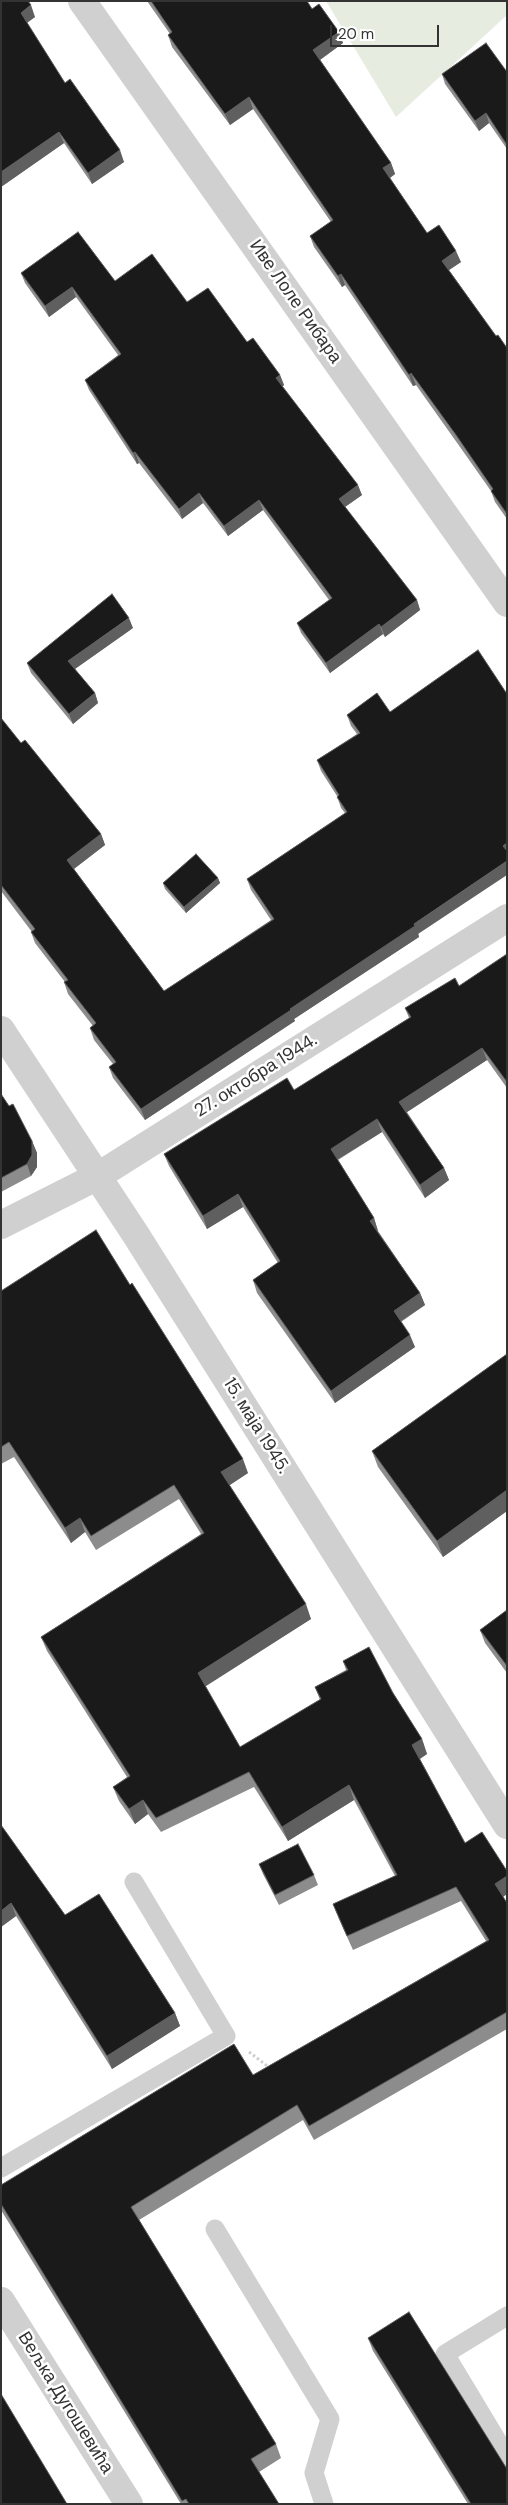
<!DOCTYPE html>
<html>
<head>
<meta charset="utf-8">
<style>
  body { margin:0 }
  #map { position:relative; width:508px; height:2505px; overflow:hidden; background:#fff; font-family:"DM Sans",sans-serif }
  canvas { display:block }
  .frame { position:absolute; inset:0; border:2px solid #333; pointer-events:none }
  .scale { position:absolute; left:330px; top:25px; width:109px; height:22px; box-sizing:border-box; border:2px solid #333; border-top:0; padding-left:6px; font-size:15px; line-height:18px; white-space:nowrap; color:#333; -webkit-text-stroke:4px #fff; paint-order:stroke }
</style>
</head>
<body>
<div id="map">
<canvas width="508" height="2505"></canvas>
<div class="frame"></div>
<div class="scale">20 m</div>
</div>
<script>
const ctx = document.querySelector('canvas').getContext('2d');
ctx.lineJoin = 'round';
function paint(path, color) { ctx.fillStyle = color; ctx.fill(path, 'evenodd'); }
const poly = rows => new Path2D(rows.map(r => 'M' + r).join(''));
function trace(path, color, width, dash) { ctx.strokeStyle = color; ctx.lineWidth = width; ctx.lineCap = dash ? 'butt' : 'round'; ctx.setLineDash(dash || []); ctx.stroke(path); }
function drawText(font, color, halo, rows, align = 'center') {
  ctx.font = font + ' "DM Sans",sans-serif'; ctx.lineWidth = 5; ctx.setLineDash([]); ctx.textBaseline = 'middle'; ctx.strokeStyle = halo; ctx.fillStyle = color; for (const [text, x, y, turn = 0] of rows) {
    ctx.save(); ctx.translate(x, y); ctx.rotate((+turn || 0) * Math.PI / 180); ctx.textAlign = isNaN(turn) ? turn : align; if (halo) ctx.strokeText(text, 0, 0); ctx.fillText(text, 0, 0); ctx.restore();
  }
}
paint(poly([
  [326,1,507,1,507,15,396,117]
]), '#e6ecdf');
trace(poly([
  [249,2052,270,2068]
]), '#cdcdcd', 3, [2.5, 2.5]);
trace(poly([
  [1,2168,226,2036,134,1882],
  [215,2229,330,2419,314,2473,324,2504],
  [507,2316,445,2354,507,2457]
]), '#d0d0d0', 19);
trace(poly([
  [82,1,507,603],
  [1,1225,98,1176,507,918],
  [1,2301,129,2504]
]), '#d0d0d0', 28);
trace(poly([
  [1,1030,136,1235,507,1825]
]), '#d0d0d0', 28);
paint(poly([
  [1,1,35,17,27,23,65,83,124,162,92,184,64,143,1,187],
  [147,1,307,1,312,9,343,43,320,60,391,163,395,174,390,178,427,233,461,262,449,270,496,336,507,348,507,519,495,502,491,491,460,447,416,385,413,386,345,285,342,287,314,247,310,236,331,222,253,109,230,125,172,47,168,35,170,34],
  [507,72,507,149,489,123,479,131,445,84,442,74],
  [21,273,115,281,187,302,247,342,280,375,284,385,282,387,362,495,345,507,417,600,420,610,385,637,383,634,330,673,301,633,297,623,329,600,263,510,228,536,203,503,182,519,139,463,137,464,89,390,85,380,118,355,76,297,49,317,25,283],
  [133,628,75,669,95,693,98,703,73,724,31,673,27,663],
  [377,693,419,937,294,1019,295,1021,145,1120,113,1078,109,1067,113,1064,94,1040,90,1028,93,1026,68,994,64,982,65,982,35,943,31,932,32,932,1,891,1,718,21,743,101,834,105,845,74,869,164,991,271,920,251,890,247,879,345,813,341,808,337,796,321,771,317,760,357,734,351,726,347,715],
  [218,878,220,883,186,913,165,889,163,883],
  [507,954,507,1088,487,1060,407,1112,444,1168,449,1180,425,1198,382,1132,338,1160,374,1218,378,1231,420,1293,425,1305,401,1322,415,1347,335,1403,257,1293,253,1280,278,1263,243,1207,207,1229,169,1166,164,1154,294,1090,409,1018,405,1008,459,986],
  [1,1094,32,1141,37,1153,37,1167,31,1176,1,1192],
  [1,1291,248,1473,229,1485,311,1619,205,1686,240,1747,320,1700,315,1687,346,1670,343,1661,393,1693,422,1739,427,1754,420,1759,465,1843,507,1871,507,1894,503,1897,507,1903,507,2029,314,2140,303,2120,139,2220,276,2444,281,2458,259,2472,279,2504,181,2504,1,2210,1,2185,253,2075,486,1941,461,1901,353,1950,339,1919,333,1904,395,1876,354,1800,288,1841,254,1787,161,1832,148,1814,135,1824,119,1801,113,1787,127,1777,47,1651,41,1637,201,1534,179,1499,96,1550,85,1532,71,1543,14,1457,1,1464],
  [507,1354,507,1511,443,1557,378,1467,372,1451],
  [507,1610,507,1673,485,1643,480,1630],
  [1,1825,65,1915,175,2013,180,2026,112,2069,16,1916,1,1927],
  [259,1864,314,1875,318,1885,279,1905,263,1874],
  [368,2338,507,2504,468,2504,373,2351]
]), '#8c8c8c');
paint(poly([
  [31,5,35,17,25,24,21,13],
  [339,32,343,43,317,62,313,50],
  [249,97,253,109,230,125,225,114],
  [486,113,489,123,479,131,475,121],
  [59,132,64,143,1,187,1,172],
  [120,150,124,162,92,184,88,173],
  [391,163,395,174,387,180,383,168],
  [456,251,461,262,446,272,442,261],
  [341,274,345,285,342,287,338,276],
  [72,287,76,297,49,317,45,306],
  [411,373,416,385,413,386,409,375],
  [280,375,284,385,279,389,276,378],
  [135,452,139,463,137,464,133,453],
  [358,485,362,495,342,509,339,499],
  [199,493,203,503,182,519,179,509],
  [259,500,263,510,228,536,224,526],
  [417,600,420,610,385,637,381,627],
  [129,618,133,628,72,671,68,661],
  [379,624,383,634,330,673,326,663],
  [95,693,98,703,73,724,69,714],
  [101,834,105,845,71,871,67,860],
  [507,843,507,856,503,846],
  [507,861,507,875,418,934,419,937,294,1019,295,1021,145,1120,141,1109,414,924],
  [218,878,220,883,186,913,184,907],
  [482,1048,487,1060,404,1114,399,1102],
  [377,1119,382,1132,335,1161,331,1149],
  [32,1141,37,1153,37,1167,31,1176,27,1164],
  [444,1168,449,1180,425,1198,420,1185],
  [238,1194,243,1207,207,1229,203,1216],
  [374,1218,378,1231,375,1233,370,1221],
  [420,1293,425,1305,398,1323,394,1311],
  [410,1335,415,1347,335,1403,331,1391],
  [243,1459,248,1473,227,1487,221,1472],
  [507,1490,507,1511,443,1557,437,1541],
  [80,1518,85,1532,71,1543,65,1528],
  [306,1604,311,1619,203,1688,198,1673],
  [422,1739,427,1754,418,1760,412,1745],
  [349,1785,354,1800,288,1841,282,1827],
  [143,1800,148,1814,135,1824,129,1809],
  [507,1876,507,1894,501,1898,495,1884],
  [11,1903,16,1916,1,1927,1,1911],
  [175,2013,180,2026,112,2069,107,2056]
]), '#5f5f5f');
const building = poly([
  [1,1,28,1,31,5,21,13,65,83,70,79,120,150,88,173,59,132,1,172,1,1],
  [151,1,307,1,312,9,319,4,339,32,313,50,391,163,383,168,427,233,439,225,456,251,442,261,496,336,498,335,507,348,507,514,491,491,493,489,456,435,411,373,409,375,341,274,338,276,310,236,333,220,249,97,225,114,168,35,172,32,151,1],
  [486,43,507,72,507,145,486,113,475,121,442,74,486,43],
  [78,232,115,281,152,254,187,302,208,288,247,342,253,338,280,375,276,378,358,485,339,499,417,600,381,627,379,624,326,663,297,623,332,598,259,500,224,526,199,493,179,509,135,452,133,453,85,380,121,354,72,287,45,306,21,273,78,232],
  [112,594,129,618,68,661,95,693,69,714,27,663,112,594],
  [478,650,507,694,507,843,503,846,507,851,507,861,414,924,415,926,290,1009,291,1010,141,1109,109,1067,116,1062,90,1028,96,1023,64,982,68,980,31,932,35,929,1,885,1,718,21,743,25,740,101,834,67,860,164,991,274,919,247,879,347,812,337,797,339,795,317,760,360,733,347,715,377,693,390,712,478,650],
  [196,854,218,878,184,907,163,883,196,854],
  [507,954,507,1082,482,1048,399,1102,444,1168,420,1185,377,1119,331,1149,374,1218,370,1221,420,1293,394,1311,410,1335,331,1391,253,1280,280,1261,238,1194,203,1216,164,1154,287,1078,294,1090,411,1017,405,1008,455,978,459,986,507,954],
  [1,1094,9,1106,13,1104,32,1141,32,1155,27,1164,1,1178,1,1094],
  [96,1230,130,1285,132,1283,243,1459,221,1472,306,1604,198,1673,240,1747,321,1699,315,1687,348,1670,343,1661,369,1647,393,1693,422,1739,412,1745,465,1843,482,1832,507,1871,507,1876,495,1884,507,1903,507,2012,309,2126,297,2105,131,2207,276,2444,251,2459,279,2504,189,2504,186,2499,182,2501,1,2204,1,2185,234,2044,253,2075,489,1940,456,1887,347,1936,333,1904,397,1875,349,1785,282,1827,249,1772,156,1818,143,1800,129,1809,113,1787,130,1776,41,1637,204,1533,174,1485,91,1536,80,1518,65,1528,9,1442,1,1447,1,1291,96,1230],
  [507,1354,507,1490,437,1541,372,1451,507,1354],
  [507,1610,507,1666,480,1630,507,1610],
  [1,1825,65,1915,99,1894,175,2013,107,2056,11,1903,1,1911,1,1825],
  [298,1844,314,1875,275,1895,259,1864,298,1844],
  [409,2312,507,2469,507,2504,471,2504,368,2338,409,2312],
  [1,2394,67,2504,1,2504,1,2394]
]);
paint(building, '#1a1a1a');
trace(building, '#5f5f5f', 1);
drawText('18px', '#333', '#fff', [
  ["Иве Лоле Рибара",295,302,55],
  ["27. октобра 1944.",256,1076,-32],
  ["15. маја 1945.",256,1426,58],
  ["Вељка Дугошевића",65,2403,58]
]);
</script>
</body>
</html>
